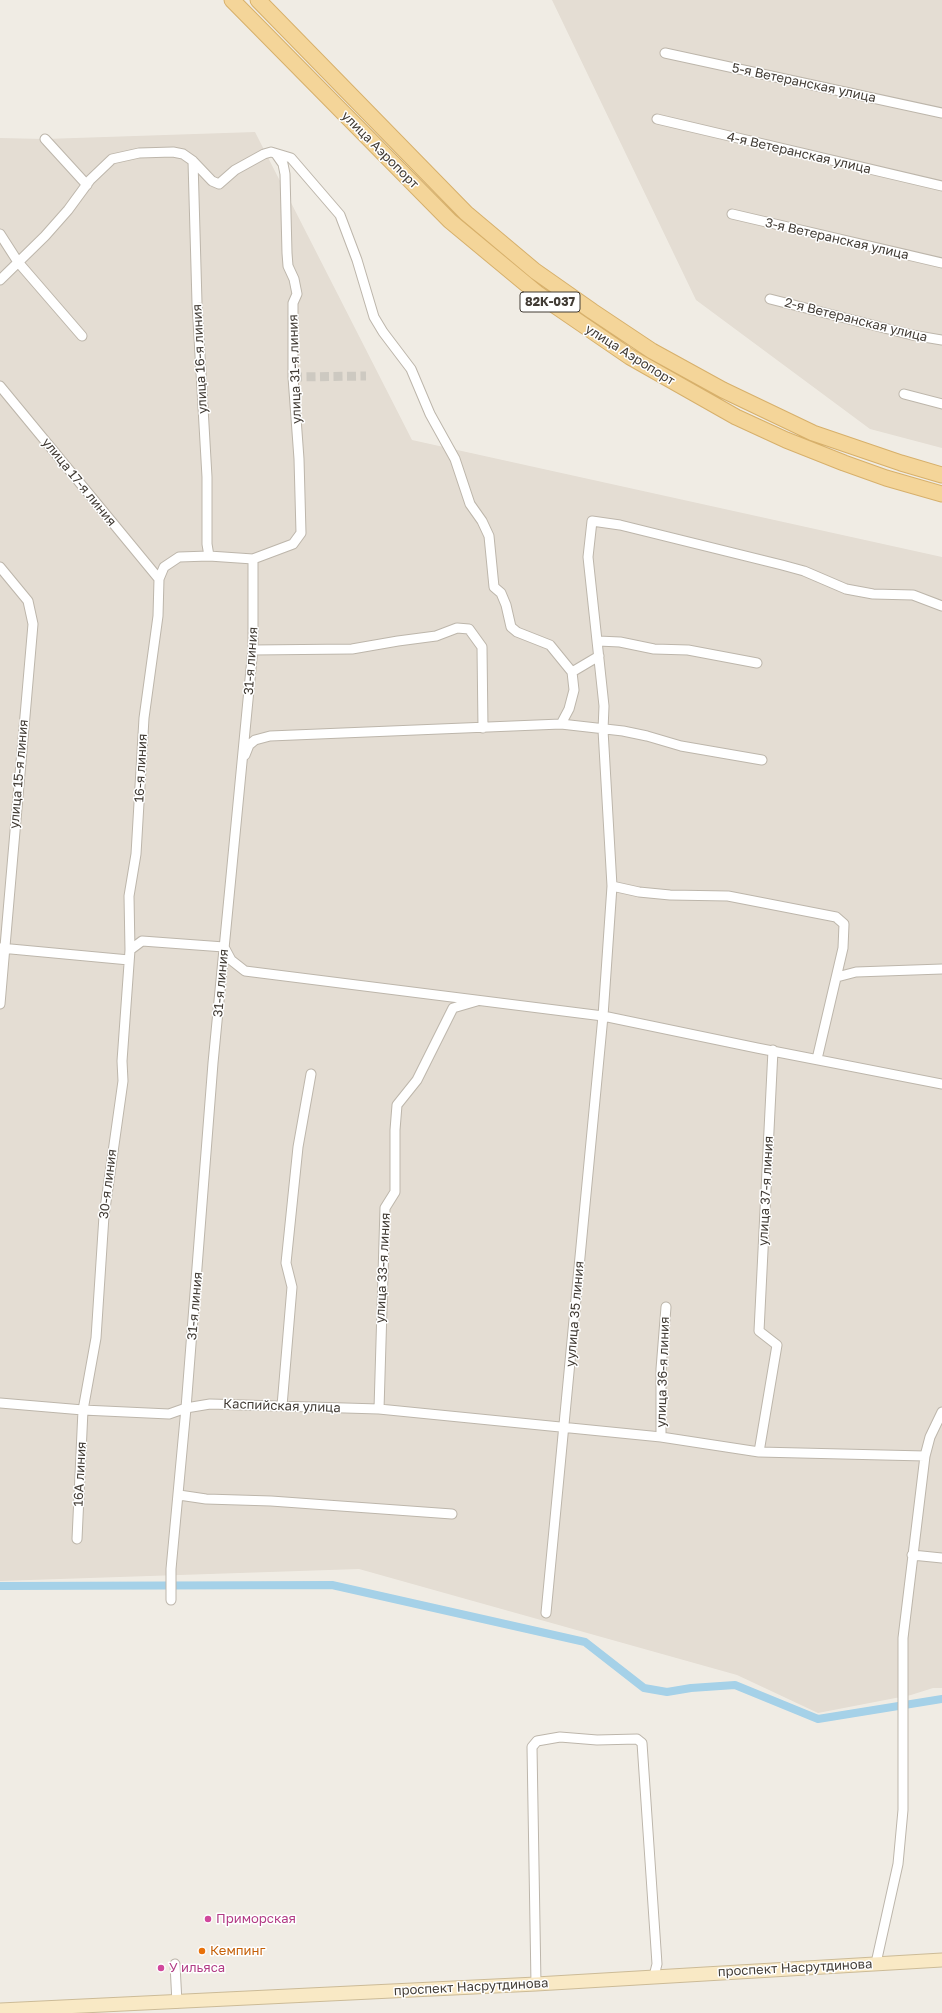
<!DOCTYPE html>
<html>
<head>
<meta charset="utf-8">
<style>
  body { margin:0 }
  canvas { display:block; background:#f0ece4 }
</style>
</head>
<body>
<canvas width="942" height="2013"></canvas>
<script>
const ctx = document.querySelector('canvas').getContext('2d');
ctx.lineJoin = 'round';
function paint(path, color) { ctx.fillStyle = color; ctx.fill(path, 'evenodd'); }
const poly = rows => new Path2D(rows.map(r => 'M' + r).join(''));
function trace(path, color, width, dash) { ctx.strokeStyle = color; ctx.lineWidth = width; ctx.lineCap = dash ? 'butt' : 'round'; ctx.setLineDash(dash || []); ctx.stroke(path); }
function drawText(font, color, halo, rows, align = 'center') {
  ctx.font = font + ' "Golos Text",sans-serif'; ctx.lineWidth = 3; ctx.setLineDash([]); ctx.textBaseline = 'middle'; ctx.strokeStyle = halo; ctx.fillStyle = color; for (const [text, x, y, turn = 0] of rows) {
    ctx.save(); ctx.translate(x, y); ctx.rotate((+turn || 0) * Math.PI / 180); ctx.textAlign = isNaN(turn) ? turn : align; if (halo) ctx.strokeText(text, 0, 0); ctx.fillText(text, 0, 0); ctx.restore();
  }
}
paint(poly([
  [552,0,942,0,942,448,870,429,696,300],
  [255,132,412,440,942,557,942,1688,933,1688,911,1695,818,1713,737,1675,359,1569,0,1581,0,138,45,139]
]), '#e4ddd3');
trace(poly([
  [0,1586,332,1585,585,1642,644,1688,667,1692,691,1688,735,1685,818,1719,942,1699]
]), '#a5d1e8', 8);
trace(poly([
  [293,377,366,376]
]), '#cdc9c1', 9, [9, 4.5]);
const street = poly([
  [665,53,942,113],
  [657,119,942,186],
  [45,139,87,185],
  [193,161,197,303,207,477,207,544,209,556],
  [732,214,942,263],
  [0,234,18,262,82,336],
  [0,280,45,236,68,210,90,180,112,159,139,153,173,152,183,154,193,161,212,181,219,184,235,170,264,154,271,152,291,158,340,215,357,260,374,317,383,332,411,369,430,414,455,459,470,504,482,521,489,536,494,587,501,593,506,605,511,627,517,632,550,645,572,672,599,656],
  [770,299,912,335,942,340],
  [0,386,159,579],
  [904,394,942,404],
  [0,567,28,601,33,624,0,1004],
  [598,641,620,642,654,649,688,650,757,663],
  [253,650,352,649,398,641,436,636,457,628,469,629,482,647,483,728],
  [561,724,623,731,647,736,681,746,762,760],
  [245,755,249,745,255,740,270,736,561,724,569,709,574,690,572,672],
  [612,886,639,892,670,895,728,896,836,917,844,924,843,948,817,1059],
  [0,948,129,960],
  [130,950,142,941,224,947,231,960,245,971,603,1016,612,886,603,730,604,706,588,557,592,521,620,525,782,565,804,571,846,589,873,594,913,595,942,606],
  [837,977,856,972,942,969],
  [0,1403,83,1410,169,1414,186,1408,210,1404,379,1409,661,1437,759,1452,925,1456,903,1638,903,1810,898,1864,876,1963],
  [282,1406,292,1287,286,1263,298,1147,311,1074],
  [379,1409,385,1208,395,1192,395,1130,397,1105,417,1080,453,1008,477,1001],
  [661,1437,661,1369,666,1307],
  [759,1452,777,1345,759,1331,773,1050],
  [925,1456,930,1437,942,1412],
  [179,1495,206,1499,271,1501,452,1514],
  [77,1539,83,1410,96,1338,104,1216,123,1081,122,1061,130,950,129,896,136,854,144,718,158,616,159,579,164,567,179,557,209,556,253,559,293,544,301,533,299,459,293,377,293,303,297,294,294,279,288,266,287,253,285,174,283,164,276,154],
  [912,1555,942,1558],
  [171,1600,171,1569,186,1408,213,1063,253,648,253,559],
  [546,1613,603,1016,757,1048,942,1084],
  [175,1964,177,2003],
  [536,1984,532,1747,537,1741,560,1737,597,1740,637,1739,642,1743,657,1964,654,1976]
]);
const secondary = poly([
  [0,2010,536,1984,942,1960]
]);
const primary = poly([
  [232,0,450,221,538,294,630,357,736,417,786,440,844,463,886,478,942,494],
  [258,0,466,213,535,271,592,311,652,351,723,390,813,433,901,463,942,475]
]);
trace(street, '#bdb6ab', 11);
trace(secondary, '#ccbb97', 15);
trace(primary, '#d7b06b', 17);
trace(street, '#fff', 9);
trace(secondary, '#f9e9c5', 13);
trace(primary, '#f4d599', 15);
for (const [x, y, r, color] of [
  [208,1919,4,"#d1479c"],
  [202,1951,4,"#e8710a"],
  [161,1968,4,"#d1479c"]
]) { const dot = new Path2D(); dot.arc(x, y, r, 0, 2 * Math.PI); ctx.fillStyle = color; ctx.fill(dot); trace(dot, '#fff', 1.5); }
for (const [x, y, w] of [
  [550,302,60]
]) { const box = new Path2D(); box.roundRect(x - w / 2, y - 10, w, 20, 3); ctx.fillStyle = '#fff'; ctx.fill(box); trace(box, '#423c35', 1); }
drawText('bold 12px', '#423c35', null, [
  ["82К-037",550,302]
]);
drawText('13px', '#423c35', '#fff', [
  ["5-я Ветеранская улица",804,83,12],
  ["улица Аэропорт",380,150,45],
  ["4-я Ветеранская улица",799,153,13],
  ["3-я Ветеранская улица",837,239,13],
  ["2-я Ветеранская улица",856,320,14],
  ["улица Аэропорт",630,355,32],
  ["улица 16-я линия",200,359,-93],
  ["улица 31-я линия",295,369,-92],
  ["улица 17-я линия",79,482,51],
  ["31-я линия",251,661,-86],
  ["16-я линия",141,768,-87],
  ["улица 15-я линия",19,774,-85],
  ["31-я линия",221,983,-85],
  ["30-я линия",108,1184,-83],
  ["улица 37-я линия",766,1191,-87],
  ["улица 33-я линия",383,1268,-87],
  ["31-я линия",195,1306,-85],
  ["уулица 35 линия",575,1314,-85],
  ["улица 36-я линия",663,1372,-88],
  ["Каспийская улица",282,1406,2],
  ["16А линия",80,1474,-87],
  ["проспект Насрутдинова",795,1968,-3],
  ["проспект Насрутдинова",471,1987,-3]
]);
drawText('13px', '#b23c85', '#fff', [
  ["Приморская",216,1919],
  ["У ильяса",169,1968]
], 'left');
drawText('13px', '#c56008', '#fff', [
  ["Кемпинг",210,1951]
], 'left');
</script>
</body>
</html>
